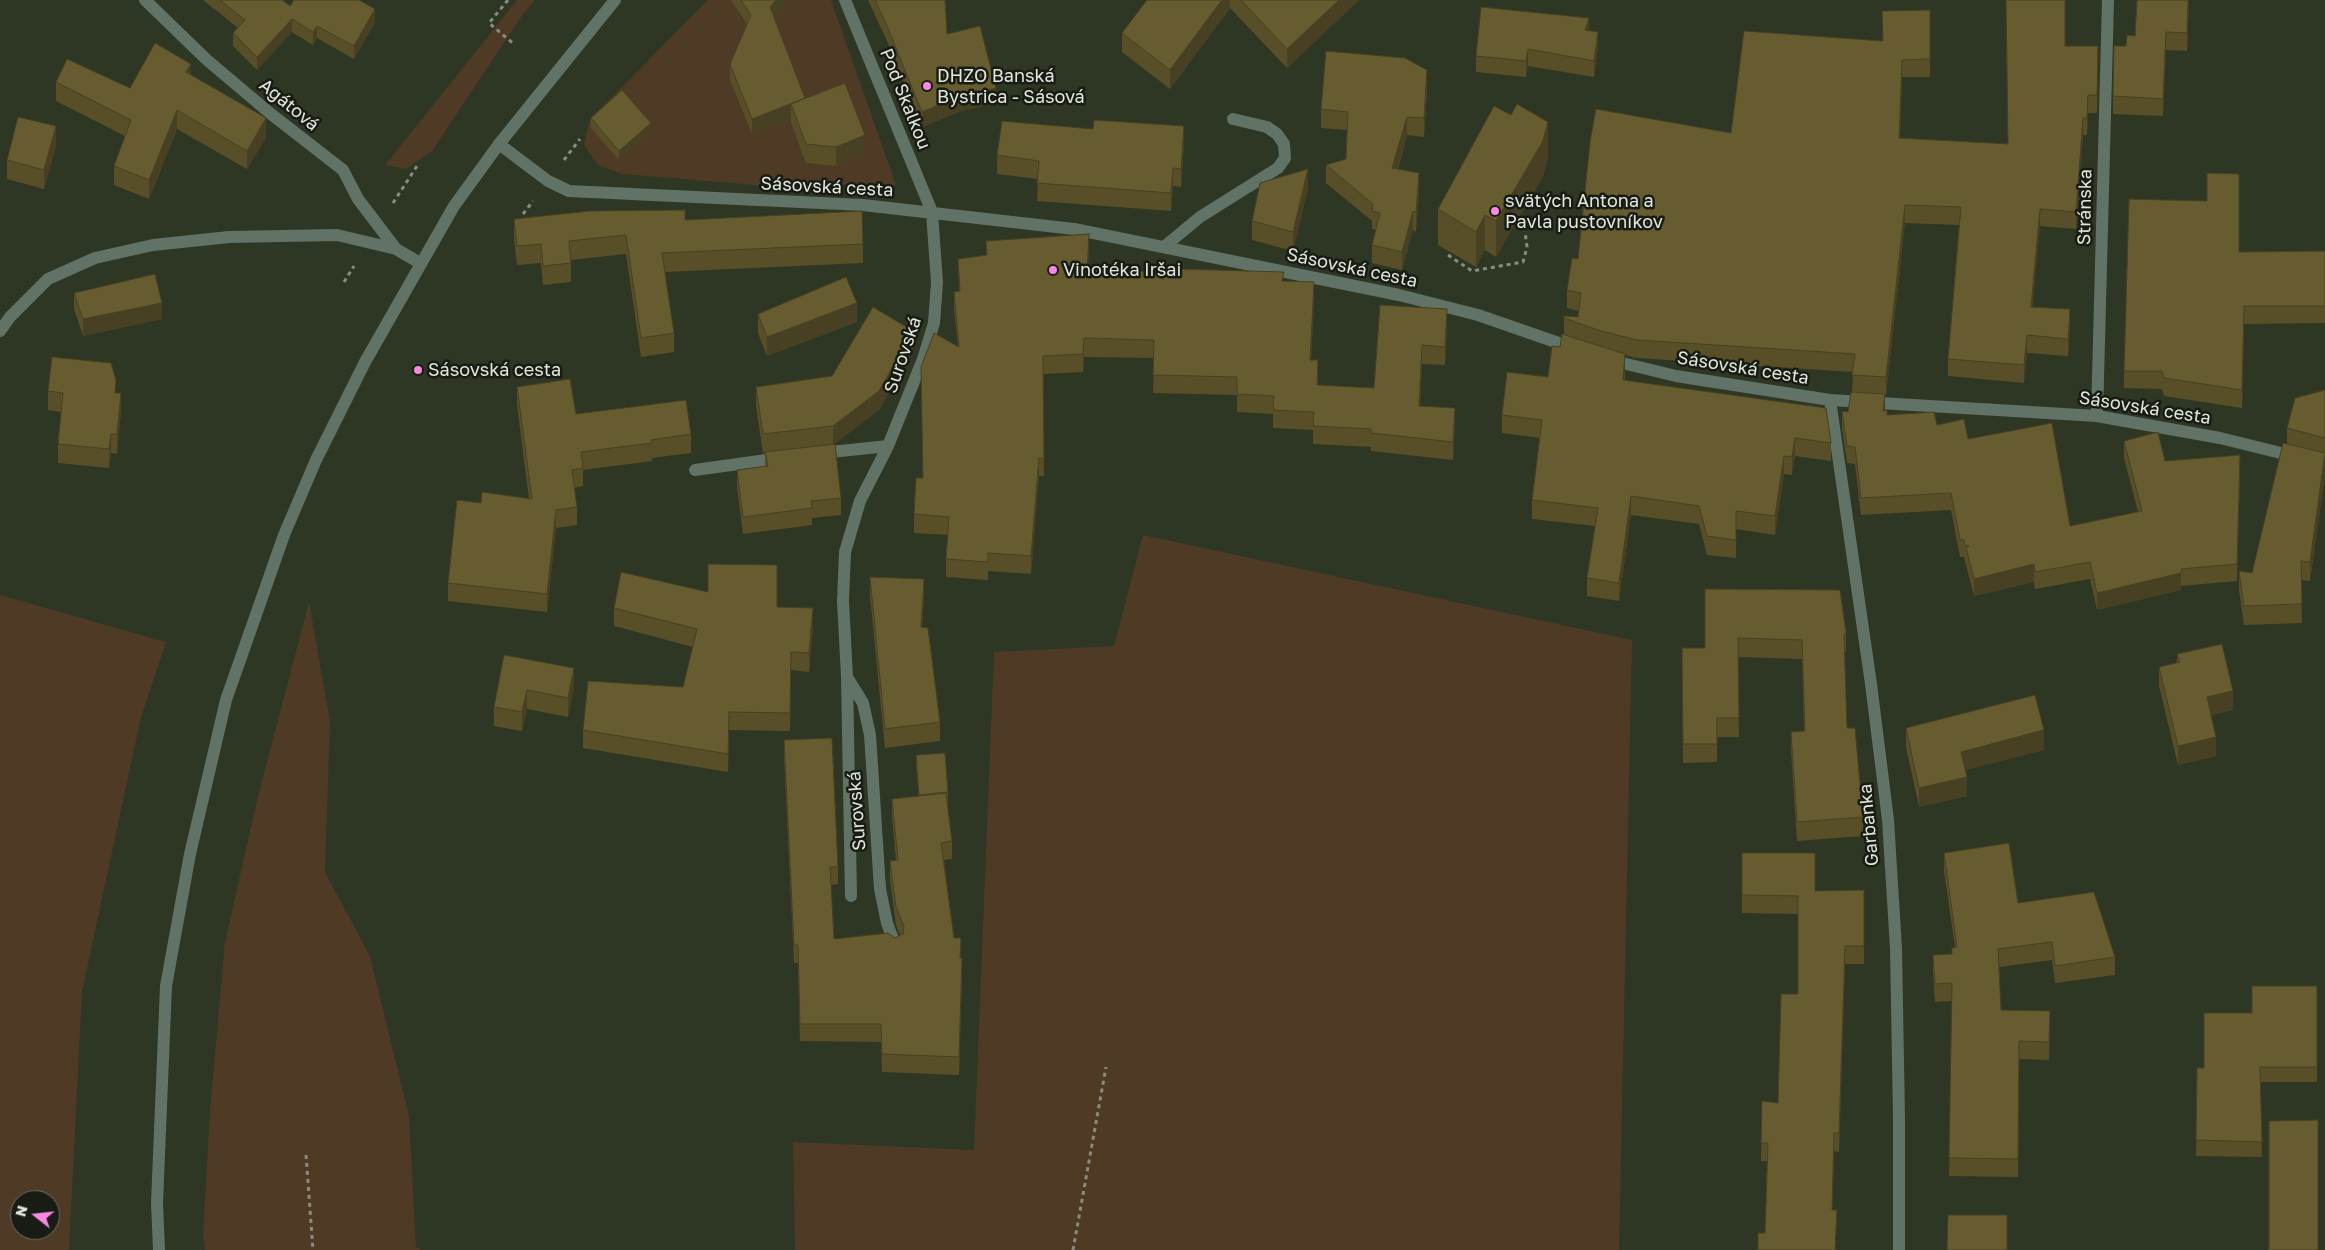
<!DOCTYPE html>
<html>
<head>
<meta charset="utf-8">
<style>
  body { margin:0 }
  #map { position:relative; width:2325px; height:1250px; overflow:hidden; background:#2e3624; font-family:"Golos Text",sans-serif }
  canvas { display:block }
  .north { position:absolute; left:10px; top:1190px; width:50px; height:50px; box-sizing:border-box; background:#181c14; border:1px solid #696d64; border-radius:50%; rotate:286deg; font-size:14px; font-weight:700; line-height:20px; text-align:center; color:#e2e7dc }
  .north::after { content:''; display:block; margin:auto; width:18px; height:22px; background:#fc86e3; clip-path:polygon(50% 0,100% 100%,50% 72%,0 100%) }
</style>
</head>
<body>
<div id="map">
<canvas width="2325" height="1250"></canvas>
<div class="north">N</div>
</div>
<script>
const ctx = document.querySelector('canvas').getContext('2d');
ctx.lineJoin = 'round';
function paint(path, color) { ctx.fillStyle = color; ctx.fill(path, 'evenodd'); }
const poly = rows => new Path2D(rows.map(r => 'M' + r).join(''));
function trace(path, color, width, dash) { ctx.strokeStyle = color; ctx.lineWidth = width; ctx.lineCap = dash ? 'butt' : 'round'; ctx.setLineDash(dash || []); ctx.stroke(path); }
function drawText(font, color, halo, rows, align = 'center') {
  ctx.font = font + ' "Golos Text",sans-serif'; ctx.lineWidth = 5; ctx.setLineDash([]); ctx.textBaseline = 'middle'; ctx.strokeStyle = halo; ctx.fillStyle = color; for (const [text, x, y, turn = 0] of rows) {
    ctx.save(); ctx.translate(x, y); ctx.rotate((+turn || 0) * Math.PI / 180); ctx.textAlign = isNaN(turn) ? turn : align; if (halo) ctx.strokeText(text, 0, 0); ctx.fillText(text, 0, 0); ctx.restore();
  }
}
paint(poly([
  [517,0,535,0,523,14,432,151,406,169,385,165],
  [708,0,831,0,896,185,755,185,622,174,598,165,584,145,590,119],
  [1143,535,1632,640,1619,1250,795,1250,793,1142,974,1150,994,652,1114,646],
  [0,595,166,642,141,717,82,992,69,1250,0,1250],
  [20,1200,50,1200,50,1230,20,1230],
  [309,602,330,721,325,872,370,956,409,1116,416,1247,422,1250,205,1250,203,1235,210,1110,225,942,258,796]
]), '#4f3a25');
trace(poly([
  [508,0,489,23,515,45],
  [564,160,580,139],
  [393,203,417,166],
  [523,214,533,201],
  [1448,255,1472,271,1523,262,1527,247,1525,231],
  [344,282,354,266],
  [306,1155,313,1250],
  [1073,1250,1106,1067]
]), '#878e7f', 3, [4, 4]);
trace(poly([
  [1165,246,1200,217,1278,168,1285,158,1284,144,1277,134,1267,127,1233,119],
  [847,677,863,703,870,735,880,889,887,923,896,947],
  [847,677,851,896]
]), '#617367', 12);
trace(poly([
  [145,0,207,60,271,114,343,170,358,199,396,249],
  [845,0,932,212,937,283,934,323,923,359,888,446,860,501,845,552,843,601,847,677],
  [499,144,548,181,569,191,863,205,1074,229,1399,295,1478,315,1576,349],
  [0,331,10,317,48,279,95,258,153,245,229,237,337,235,396,249,420,263],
  [1610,360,1676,376,1830,400,2097,416,2220,438,2325,464],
  [1830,400,1871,684,1888,820,1896,948,1899,1118,1899,1250],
  [2097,416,2108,0],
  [821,453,888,446],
  [695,470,781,458]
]), '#617367', 12);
trace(poly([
  [159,1250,157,1203,166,986,190,854,226,700,284,535,316,460,365,362,454,206,499,144,615,0]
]), '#617367', 12);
paint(poly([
  [203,0,282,0,290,6,375,22,354,59,317,38,313,45,292,32,257,70,233,46,233,33,238,28],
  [731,0,790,0,774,18,805,98,865,154,836,166,806,163,791,123,791,119,752,134,730,80,730,64,747,24],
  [868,0,945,0,947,34,996,103,961,111,922,127,887,41],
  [1147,0,1359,0,1287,68,1230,8,1170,89,1122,52,1122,33],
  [2189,0,2187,51,2166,50,2163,116,2113,114,2113,96,2126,46,2135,36],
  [1930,10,1930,77,1902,77,1900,138,2007,144,2065,46,2098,63,2097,113,2088,113,2087,135,2083,135,2076,229,2040,226,2032,307,2070,327,2068,356,2027,353,2024,383,1948,376,1948,359,1959,225,1905,223,1886,395,1885,395,1885,411,1887,415,1937,425,1968,439,2070,526,2138,512,2124,458,2124,441,2165,461,2240,473,2237,581,2181,586,2181,590,2097,610,2090,579,2035,589,2034,582,1974,596,1964,557,1960,557,1951,510,1861,515,1855,464,1847,463,1842,429,1842,411,1848,412,1852,392,1853,372,1637,358,1625,355,1625,380,1831,443,1831,461,1795,456,1792,475,1784,474,1775,535,1736,529,1736,558,1707,555,1699,524,1631,515,1619,601,1587,596,1587,578,1595,526,1532,519,1532,500,1540,438,1502,433,1502,415,1548,377,1560,347,1564,335,1564,316,1578,317,1579,311,1567,308,1567,290,1578,259,1731,133,1882,41],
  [1589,31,1598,48,1594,77,1528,66,1526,77,1476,72,1476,56],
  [191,75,266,137,247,169,177,129,149,199,114,185,114,166,125,136,56,101,56,82,130,88],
  [1427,89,1424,137,1407,135,1398,169,1419,192,1416,232,1413,230,1402,270,1372,263,1372,245,1376,230,1372,229,1372,221,1326,183,1326,165,1346,159,1347,130,1321,128,1321,109],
  [591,118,651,133,619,160,591,128],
  [1184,144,1181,187,1173,186,1171,211,1037,201,1038,179,997,174,997,155],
  [56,146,44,189,7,179,7,160],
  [1548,157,1543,176,1496,257,1485,250,1476,267,1438,245,1438,209],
  [1308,188,1293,251,1252,240,1252,221],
  [2207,201,2239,252,2325,251,2325,323,2244,324,2242,408,2164,396,2162,389,2124,388,2124,371],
  [514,219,685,220,863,244,863,263,665,272,674,333,674,352,641,357,626,254,571,260,571,282,543,285,541,263,517,265,514,238],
  [986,241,1089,253,1088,270,1284,281,1314,301,1311,360,1318,378,1318,385,1374,388,1380,305,1447,327,1445,365,1422,364,1420,406,1455,426,1453,460,1371,451,1371,447,1313,444,1313,430,1273,428,1273,414,1237,412,1237,395,1153,393,1154,358,1084,357,1083,372,1043,374,1044,476,1039,476,1031,574,988,571,988,580,946,577,946,559,948,535,914,533,914,514,958,346,954,310,954,292,959,291,958,259,986,256],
  [74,293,162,319,83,336,74,309],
  [758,314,857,322,767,356,758,333],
  [913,350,879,410,834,444,841,498,841,515,812,518,812,525,743,534,737,487,737,470,765,466,765,453,763,453,756,406,756,387,832,376],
  [517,387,576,414,691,434,691,453,652,458,652,461,583,470,583,486,574,488,577,507,577,525,556,528,547,612,448,601,448,583,481,503,529,499,517,405],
  [2325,390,2325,474,2310,581,2301,580,2302,623,2244,625,2239,590,2239,571,2252,573,2287,444,2287,428],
  [48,391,116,393,121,412,117,454,111,453,109,468,58,463,58,444,61,412,48,410],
  [870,577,924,598,922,627,940,722,940,741,885,748,870,596],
  [1705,589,1846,633,1846,652,1844,652,1847,728,1863,817,1863,836,1797,841,1791,751,1791,732,1804,731,1802,659,1738,657,1739,737,1717,737,1717,762,1683,763,1682,648,1705,648],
  [708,592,777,607,813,627,809,672,791,670,790,731,729,730,728,772,583,748,583,730,683,687,693,647,614,626,614,608],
  [2177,654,2233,710,2211,715,2216,756,2178,765,2159,686,2159,667,2177,663],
  [504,655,574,687,568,717,527,709,522,731,494,726,494,707],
  [1906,728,2044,750,1965,770,1967,796,1919,807,1906,747],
  [784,740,838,867,838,884,831,885,834,939,895,938,900,935,896,925,890,879,890,861,896,861,892,816,892,799,919,796,916,765,916,755,948,792,948,802,947,802,952,841,952,859,944,860,954,938,961,958,962,975,959,1075,882,1072,881,1042,800,1041,798,963,794,963,784,758],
  [1742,853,1815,891,1864,890,1864,964,1845,964,1839,1152,1834,1151,1832,1210,1837,1228,1765,1233,1767,1161,1761,1161,1762,1101,1778,1103,1798,994,1798,914,1742,913],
  [1944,853,2018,903,2115,957,2115,975,2055,983,2052,960,1999,967,2001,1010,2050,1029,2049,1060,2019,1059,2018,1177,1949,1176,1952,1001,1935,1002,1933,972,1933,955,1952,954,1955,947,1944,871],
  [2317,986,2317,1082,2260,1082,2262,1157,2196,1156,2197,1068,2204,1068,2252,1013]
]), '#584f29');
paint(poly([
  [776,0,790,0,770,23,770,7],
  [1222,0,1230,0,1230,8,1170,89,1170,70],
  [1339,0,1359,0,1287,68,1287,49],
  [2188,0,2189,0,2187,51,2187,33],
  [375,9,375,22,354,59,354,46],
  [1589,18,1589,34,1585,30],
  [292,19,292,32,257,70,257,57],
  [317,26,317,38,313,45,313,32],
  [1598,32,1598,48,1594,77,1594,61],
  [2166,32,2166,50,2163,116,2163,99],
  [1528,49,1528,66,1526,77,1526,61],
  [1902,60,1902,77,1899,155,1899,138],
  [191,64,191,83,186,72],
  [1427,70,1427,89,1424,137,1424,118],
  [996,88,996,103,961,111,922,127,922,112,961,96],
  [2088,95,2088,113,2087,135,2087,118],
  [805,98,791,104,791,119,752,134,752,119],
  [177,110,177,129,149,199,149,180],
  [1407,117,1407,135,1392,186,1392,168],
  [266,118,266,137,247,169,247,151],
  [2083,118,2083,135,2076,229,2076,212],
  [1548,122,1548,157,1543,176,1496,257,1496,221],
  [651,123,651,133,619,160,619,151],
  [56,126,56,146,44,189,44,170],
  [1184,126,1184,144,1181,187,1181,169],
  [865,135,865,154,836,166,836,147],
  [1173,168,1173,186,1171,211,1171,193],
  [1308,169,1308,188,1293,251,1293,232],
  [1419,173,1419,192,1416,232,1416,213],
  [1905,205,1905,223,1886,395,1886,377],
  [2040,209,2040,226,2031,324,2031,307],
  [1413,211,1413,230,1402,270,1402,252],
  [1485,215,1485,250,1476,267,1476,232],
  [1089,234,1089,253,1087,288,1087,270],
  [1314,282,1314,301,1310,378,1310,360],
  [162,303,162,319,83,336,83,319],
  [857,303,857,322,767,356,767,337],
  [2244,306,2244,324,2242,408,2242,390],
  [1447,309,1447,327,1445,365,1445,347],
  [2070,309,2070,327,2068,356,2068,339],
  [913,331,913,350,879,410,833,445,833,426],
  [2027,335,2027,353,2024,383,2024,365],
  [1084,338,1084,357,1083,372,1083,354],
  [1422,345,1422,364,1419,424,1419,406],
  [1625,354,1625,372,1623,398,1623,380],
  [121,393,121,412,117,454,117,434],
  [1885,394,1885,411,1883,411],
  [1455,408,1455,426,1453,460,1453,442],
  [111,434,111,453,109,468,109,449],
  [1795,438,1795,456,1792,475,1792,457],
  [2240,455,2240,473,2237,581,2237,564],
  [2325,455,2325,474,2310,581,2310,562],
  [1784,456,1784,474,1775,535,1775,516],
  [1039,458,1039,476,1031,574,1031,556],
  [1631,496,1631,515,1619,601,1619,583],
  [556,510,556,528,547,612,547,594],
  [2034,564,2034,582,1974,596,1974,579],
  [2181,573,2181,590,2097,610,2097,593],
  [924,579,924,598,921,646,921,627],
  [813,608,813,627,809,672,809,653],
  [791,652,791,670,790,731,790,713],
  [574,668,574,687,568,717,568,698],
  [527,690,527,709,522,731,522,712],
  [2233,691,2233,710,2207,716,2207,697],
  [2044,730,2044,750,1961,771,1961,752],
  [2216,737,2216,756,2178,765,2178,746],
  [1967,777,1967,796,1919,807,1919,788],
  [1845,946,1845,964,1839,1152,1839,1133],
  [962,958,962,975,959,1075,959,1057],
  [2050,1011,2050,1029,2049,1060,2049,1042]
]), '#474022');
const building = poly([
  [220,0,282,0,290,6,294,0,359,0,375,9,354,46,317,26,313,32,292,19,257,57,233,33,245,20,220,0],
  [741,0,776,0,770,7,805,98,752,119,730,64,751,15,741,0],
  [875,0,945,0,947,34,980,26,996,88,961,96,922,112,887,26,875,0],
  [1147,0,1222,0,1170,70,1122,33,1147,0],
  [1241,0,1339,0,1287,49,1241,0],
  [2006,0,2065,0,2065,46,2098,46,2097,95,2088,95,2087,118,2083,118,2076,212,2040,209,2031,307,2070,309,2068,339,2027,335,2024,365,1948,359,1961,207,1905,205,1886,377,1852,375,1855,354,1637,340,1601,331,1564,318,1564,316,1578,317,1581,293,1567,290,1572,258,1578,259,1590,142,1596,109,1731,133,1744,31,1883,41,1882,11,1930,10,1930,59,1902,60,1899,138,2008,144,2006,0],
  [2137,0,2188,0,2187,33,2166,32,2163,99,2113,96,2114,46,2126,46,2127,35,2135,36,2137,0],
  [1481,7,1589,18,1585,30,1598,32,1594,61,1528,49,1526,61,1476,56,1481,7],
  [155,43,191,64,186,72,266,118,247,151,177,110,149,180,114,166,131,120,56,82,67,59,130,88,155,43],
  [1326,51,1405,58,1427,70,1424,118,1407,117,1392,168,1419,173,1416,213,1413,211,1402,252,1372,245,1380,213,1372,211,1373,204,1326,165,1346,159,1348,112,1321,109,1326,51],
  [845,83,865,135,836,147,806,144,791,104,845,83],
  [622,90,651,123,619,151,591,118,622,90],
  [1517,104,1548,122,1543,141,1496,221,1485,215,1476,232,1438,209,1494,106,1511,115,1517,104],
  [18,117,56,126,44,170,7,160,18,117],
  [1094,120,1184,126,1181,169,1173,168,1171,193,1037,183,1039,161,997,155,1002,121,1093,129,1094,120],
  [1308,169,1293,232,1252,221,1260,183,1308,169],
  [2207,173,2239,174,2239,252,2325,251,2325,306,2244,306,2242,390,2164,378,2162,371,2124,371,2129,199,2207,201,2207,173],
  [685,210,685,220,862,211,863,244,662,253,674,333,641,338,626,235,569,241,571,263,543,266,541,244,517,246,514,219,590,211,685,210],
  [1089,234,1087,270,1179,272,1179,269,1284,272,1282,281,1314,282,1310,360,1318,360,1317,385,1374,388,1380,305,1447,309,1445,347,1422,345,1419,406,1455,408,1453,442,1371,433,1371,429,1313,426,1314,412,1273,410,1274,396,1237,394,1237,377,1153,375,1154,340,1084,338,1083,354,1043,356,1044,458,1039,458,1031,556,988,553,988,562,946,559,949,517,914,514,916,478,923,478,921,367,934,333,959,347,954,292,960,291,958,259,987,255,986,241,1089,234],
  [155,274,162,303,83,319,74,293,155,274],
  [846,277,857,303,767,337,758,314,846,277],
  [873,307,913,331,879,391,833,426,763,434,756,387,832,376,873,307],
  [1562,334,1625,354,1623,380,1826,408,1831,443,1795,438,1792,457,1784,456,1775,516,1736,511,1736,540,1707,536,1699,506,1631,496,1619,583,1587,578,1598,508,1532,500,1542,420,1502,415,1507,372,1548,377,1552,346,1560,347,1562,334],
  [52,357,111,363,116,380,115,393,121,393,117,434,111,434,109,449,58,444,63,393,48,391,52,357],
  [570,379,576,414,686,400,691,434,651,440,652,443,581,452,583,468,572,470,577,507,556,510,547,594,448,583,457,500,481,503,482,492,532,499,517,387,570,379],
  [2325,390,2325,438,2287,428,2295,398,2325,390],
  [1851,392,1885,394,1883,411,1887,410,1887,415,1934,412,1937,425,1964,419,1968,439,2052,423,2070,526,2142,511,2124,441,2158,432,2165,461,2240,455,2237,564,2181,569,2181,573,2097,593,2090,562,2035,572,2034,564,1974,579,1966,547,1969,546,1965,545,1964,540,1960,540,1951,493,1861,498,1855,447,1847,446,1842,411,1848,412,1851,392],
  [2283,443,2325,453,2310,562,2301,561,2302,604,2244,606,2239,571,2252,573,2283,443],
  [835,444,841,498,811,501,812,508,743,517,737,470,768,466,765,452,835,444],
  [708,564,777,565,777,607,813,608,809,653,791,652,790,713,729,712,728,754,583,730,588,681,683,687,697,629,614,608,621,572,708,592,708,564],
  [870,577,924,579,921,627,928,628,940,722,885,729,870,577],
  [1705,589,1840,590,1846,633,1844,634,1847,728,1855,728,1863,817,1797,822,1791,732,1805,731,1802,640,1738,638,1739,718,1717,718,1717,744,1683,744,1682,648,1705,648,1705,589],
  [2222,644,2233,691,2207,697,2216,737,2178,746,2159,667,2180,662,2177,654,2222,644],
  [504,655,574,668,568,698,527,690,522,712,494,707,504,655],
  [2035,695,2044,730,1961,752,1967,777,1919,788,1906,728,2035,695],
  [832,738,838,867,830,867,834,939,888,933,895,938,903,934,904,927,896,907,890,861,898,860,892,799,946,793,952,841,941,843,954,938,961,938,960,958,962,958,959,1057,882,1054,881,1024,800,1024,798,945,794,945,784,740,832,738],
  [945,753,948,792,919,795,916,755,945,753],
  [2009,843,2018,903,2094,892,2115,957,2055,966,2052,942,1998,949,2001,1010,2050,1011,2049,1042,2019,1041,2018,1159,1949,1158,1952,983,1935,984,1933,955,1952,954,1952,948,1957,947,1944,853,2009,843],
  [1742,853,1815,853,1815,891,1864,890,1864,946,1845,946,1839,1133,1834,1133,1832,1210,1837,1210,1835,1250,1758,1250,1758,1233,1765,1233,1768,1143,1761,1143,1762,1101,1778,1103,1781,994,1798,994,1798,896,1742,895,1742,853],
  [2252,986,2317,986,2317,1067,2260,1067,2262,1142,2196,1140,2197,1068,2204,1068,2204,1013,2252,1013,2252,986],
  [2318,1120,2318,1250,2269,1250,2269,1121,2318,1120],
  [1948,1215,2007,1215,2007,1250,1947,1250,1948,1215]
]);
paint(building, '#665c30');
trace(building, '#474022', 1);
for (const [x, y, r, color] of [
  [927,86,5,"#fc86e3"],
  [1495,211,5,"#fc86e3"],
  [1053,270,5,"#fc86e3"],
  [418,370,5,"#fc86e3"]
]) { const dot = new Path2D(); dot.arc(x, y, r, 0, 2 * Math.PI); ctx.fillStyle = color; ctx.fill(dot); trace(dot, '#181c14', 2); }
drawText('18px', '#e2e7dc', '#181c14', [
  ["DHZO Banská",937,76],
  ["Bystrica - Sásová",937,97],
  ["svätých Antona a",1505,201],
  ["Pavla pustovníkov",1505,222],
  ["Vinotéka Iršai",1063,270],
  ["Sásovská cesta",428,370]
], 'left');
drawText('18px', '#e2e7dc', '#181c14', [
  ["Pod Skalkou",905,99,68],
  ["Agátová",289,105,39],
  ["Sásovská cesta",827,187,3],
  ["Stránska",2085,207,-89],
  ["Sásovská cesta",1352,268,12],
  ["Surovská",903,355,-71],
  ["Sásovská cesta",1743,368,9],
  ["Sásovská cesta",2145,408,9],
  ["Surovská",857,811,-94],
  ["Garbanka",1869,825,-95]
]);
</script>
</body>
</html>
